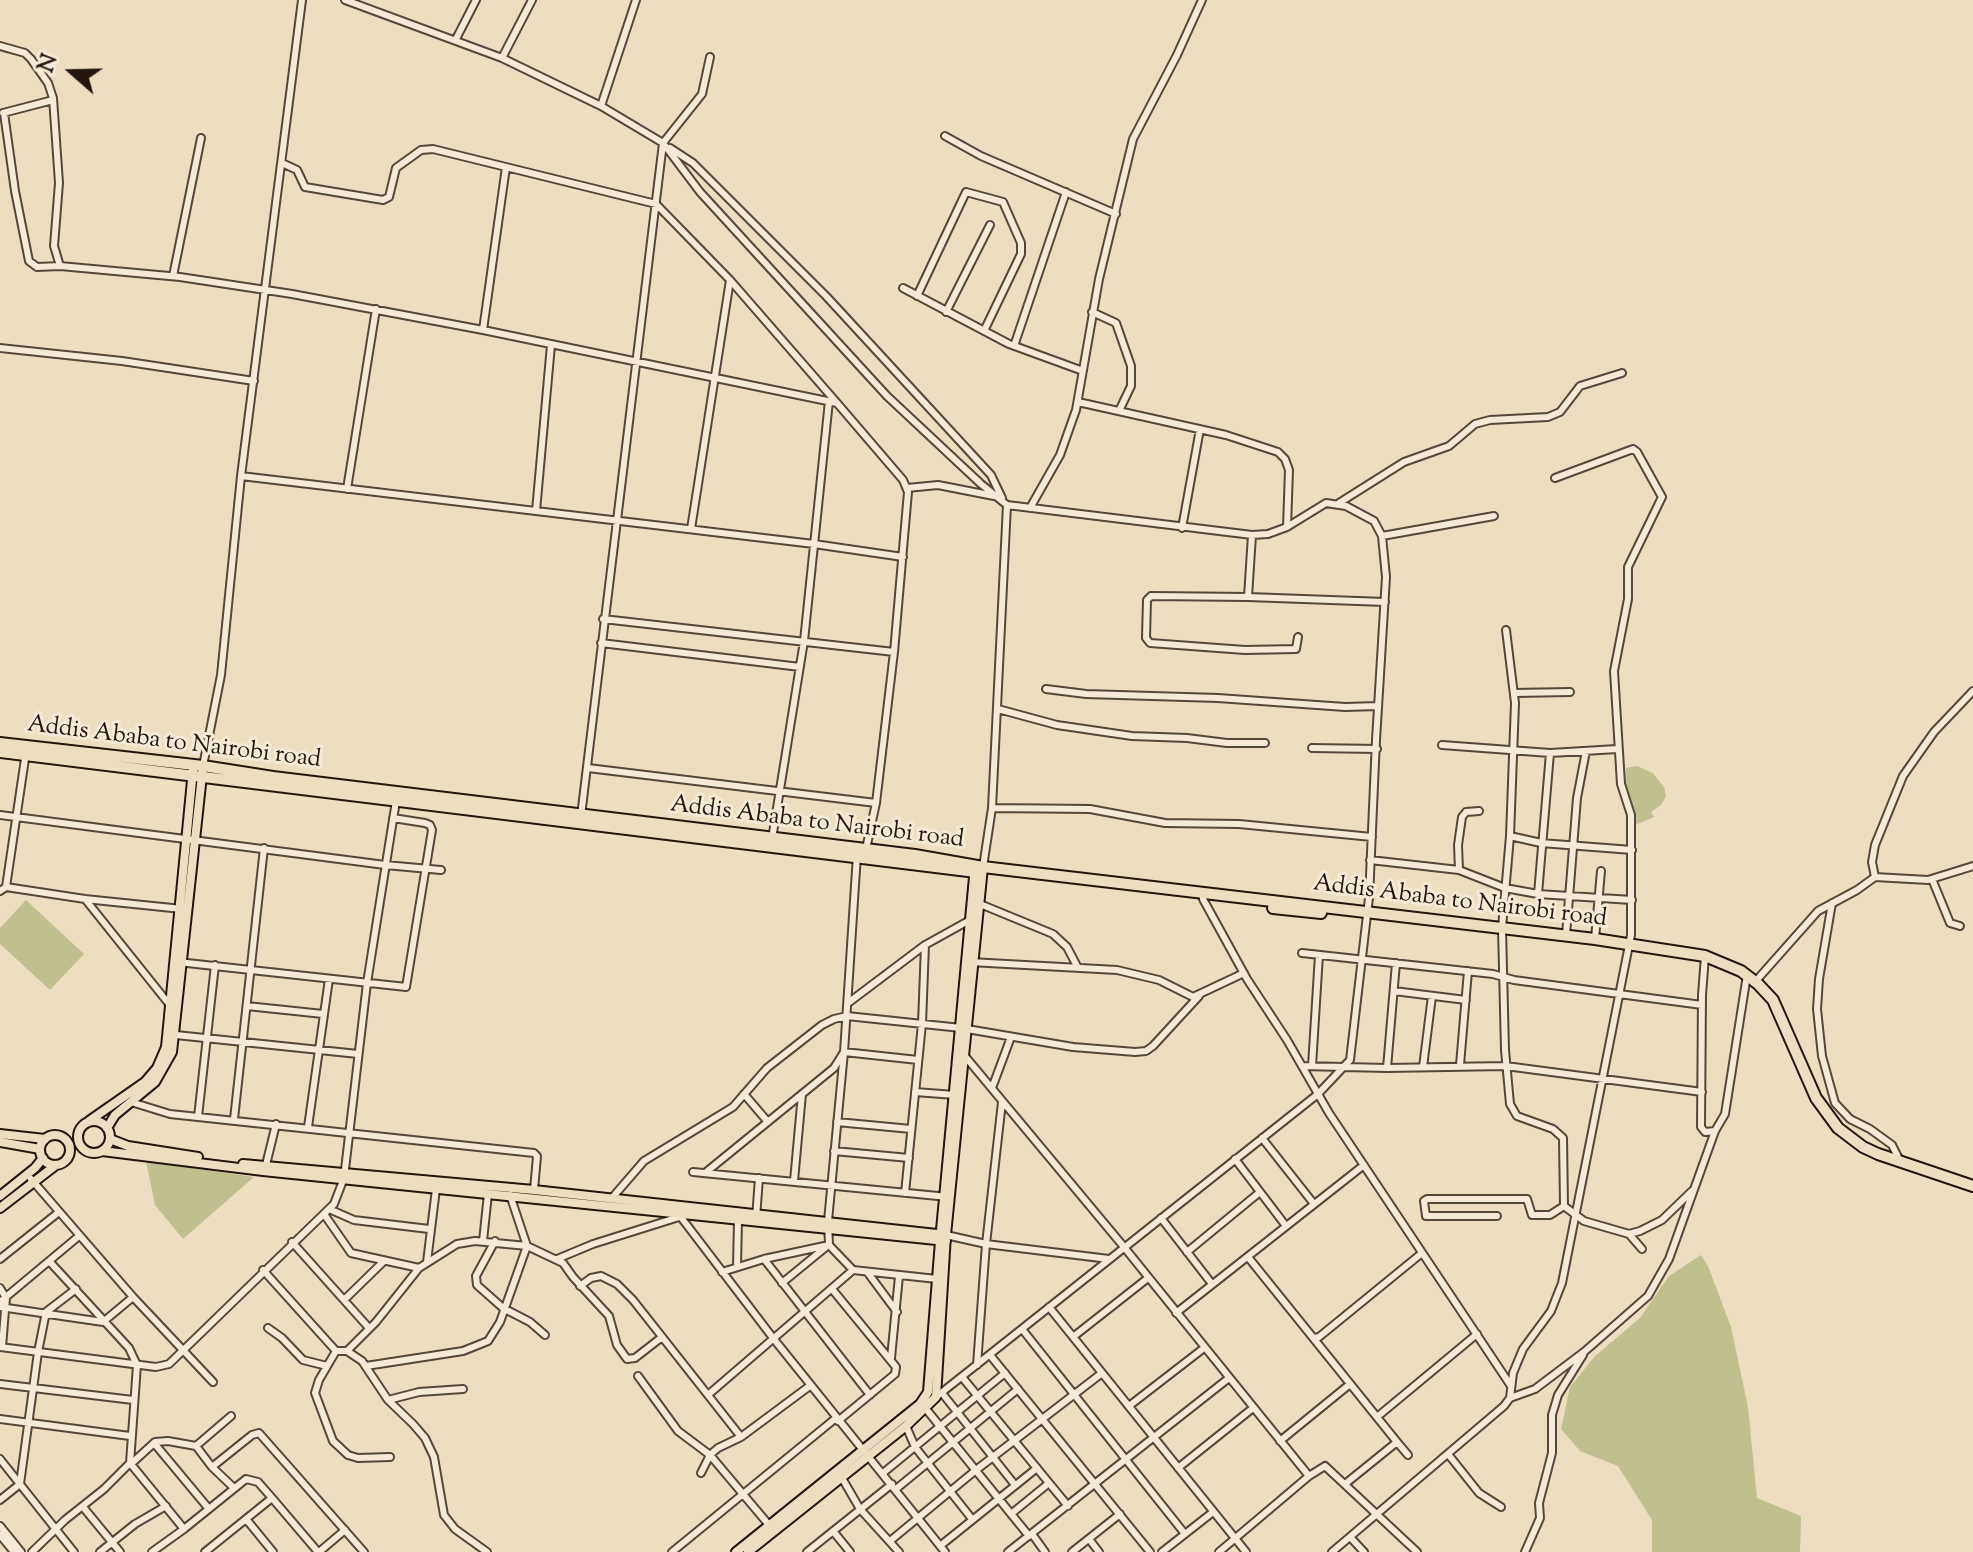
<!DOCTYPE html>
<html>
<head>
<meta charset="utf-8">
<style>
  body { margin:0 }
  #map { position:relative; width:1973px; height:1552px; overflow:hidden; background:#eedec1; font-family:"Sorts Mill Goudy",serif }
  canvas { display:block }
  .north { position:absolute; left:32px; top:32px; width:80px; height:80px; -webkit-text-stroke:6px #f4ead7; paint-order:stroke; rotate:290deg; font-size:22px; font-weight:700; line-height:32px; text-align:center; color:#23150f }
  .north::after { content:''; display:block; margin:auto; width:28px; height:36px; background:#23150f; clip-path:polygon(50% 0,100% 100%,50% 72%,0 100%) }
</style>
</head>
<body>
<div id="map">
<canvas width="1973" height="1552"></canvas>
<div class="north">N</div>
</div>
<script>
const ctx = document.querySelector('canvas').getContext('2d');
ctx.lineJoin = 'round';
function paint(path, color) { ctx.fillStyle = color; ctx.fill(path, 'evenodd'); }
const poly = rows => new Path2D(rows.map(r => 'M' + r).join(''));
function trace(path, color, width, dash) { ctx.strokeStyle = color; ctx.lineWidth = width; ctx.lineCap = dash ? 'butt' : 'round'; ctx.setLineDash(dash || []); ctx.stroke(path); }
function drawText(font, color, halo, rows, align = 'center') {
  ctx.font = font + ' "Sorts Mill Goudy",serif'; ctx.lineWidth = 6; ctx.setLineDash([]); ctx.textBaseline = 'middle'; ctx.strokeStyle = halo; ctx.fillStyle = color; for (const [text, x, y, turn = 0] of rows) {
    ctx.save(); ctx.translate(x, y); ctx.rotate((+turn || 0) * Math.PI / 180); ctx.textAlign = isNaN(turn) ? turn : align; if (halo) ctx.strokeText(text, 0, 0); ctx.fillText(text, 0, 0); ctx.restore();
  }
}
paint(poly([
  [1637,766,1653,773,1664,787,1666,796,1661,805,1651,812,1654,817,1635,825,1635,811,1625,788,1626,768],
  [26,900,84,954,50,990,0,944,0,928],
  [146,1161,254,1177,183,1239,155,1205],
  [1701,1255,1708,1266,1731,1327,1748,1407,1757,1498,1801,1516,1800,1552,1652,1552,1652,1520,1618,1466,1580,1451,1561,1429,1570,1387,1595,1356,1640,1318,1669,1276]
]), '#c0bf8e');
const minor = poly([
  [345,0,502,58,601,106,663,143,700,192,887,396,981,484,1007,505],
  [456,39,476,0],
  [0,46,25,53,31,59,48,83,53,98,59,183,54,246,60,266,180,277,292,294,483,330,837,403,903,480,908,492,894,652,876,803,866,849],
  [502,58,532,0],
  [601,106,636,0],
  [3,113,53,100],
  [4,113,15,191,29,261,37,267,60,266],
  [945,136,981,156,1116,214],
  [670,148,693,163,826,296,991,475,1002,498],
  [282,163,297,170,305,187,383,200,389,197,396,168,421,150,433,149,506,167],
  [173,276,201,138],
  [903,288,1009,344,1083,371],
  [917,296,966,192,1003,202,1021,243,1021,254,984,331],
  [946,312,990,225],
  [1092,312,1116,323,1131,366,1131,386,1119,411],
  [483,330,506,167,656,204,730,280,837,403],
  [1014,346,1066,192],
  [0,348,122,361,254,381],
  [1078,402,1226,435,1278,452,1285,459,1289,470,1287,527],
  [241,476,814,544,903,557],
  [907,488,938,485,994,496],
  [347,489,376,309],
  [1339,503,1404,462,1449,446,1475,424,1490,420,1548,417,1560,412,1580,386,1622,373],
  [1030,508,1060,455,1076,410,1099,279,1133,139,1177,55,1202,0],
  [536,511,551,345],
  [1182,528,1200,429],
  [691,529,730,280],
  [1382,536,1494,516],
  [1248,597,1252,535],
  [603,619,894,652],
  [1506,630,1515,703,1510,836,1502,928,1505,1050,1510,1104,1517,1116,1553,1129,1563,1138,1564,1206,1584,1221,1629,1234,1640,1231,1662,1220,1692,1191],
  [1298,637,1296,649,1245,650,1150,643,1146,638,1147,600,1151,596,1248,597,1385,602],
  [601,643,800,667],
  [1046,689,1086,694,1218,698,1345,707,1378,706],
  [1514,693,1570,692],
  [998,709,1057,725,1132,736,1187,738,1227,743,1265,743],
  [1442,745,1550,753,1617,749],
  [1312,748,1377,749],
  [203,766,221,675,241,476,302,0],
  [588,768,876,803],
  [992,808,1090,809,1165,823,1239,824,1372,837],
  [0,815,385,865,441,870],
  [581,816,663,143,702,94,710,57],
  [1510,836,1541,843,1632,850],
  [772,839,804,641,829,401],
  [1370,860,1459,870,1505,888,1538,894,1632,900],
  [1459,870,1458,845,1462,817,1466,812,1479,811],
  [1875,877,1928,880,1973,866],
  [1932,879,1950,923,1960,926],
  [6,887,26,752],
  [0,891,6,887,85,899,182,909],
  [1538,894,1550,753],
  [85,899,169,1004],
  [1203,899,1247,979,1287,1040,1329,1113,1511,1386],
  [1832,903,1819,979,1817,1009,1822,1056,1835,1103,1850,1119,1870,1129,1892,1145,1899,1159],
  [980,904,1053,934,1067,947,1078,968],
  [1566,935,1577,798,1586,751],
  [1595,939,1601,871],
  [1302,953,1493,974,1514,980,1702,1005],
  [1705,956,1702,995,1701,1127,1705,1132,1715,1131,1725,1114,1747,975],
  [178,962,406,987,432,830,430,825,425,823,393,818],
  [970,962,1117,970,1159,980,1193,997,1244,973],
  [1755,982,1818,911,1857,890,1875,877,1872,862,1875,845,1903,776,1934,732,1973,691],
  [1394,991,1466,1000],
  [848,1003,925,945,970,920],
  [247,1006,323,1014],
  [176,1035,358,1054],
  [964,1055,1124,1247,1309,1476],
  [1460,1065,1468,971],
  [1302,1066,1387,1068,1506,1066,1702,1092],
  [1312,1066,1319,955],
  [1423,1067,1432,996],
  [1387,1068,1396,963],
  [992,1088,1011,1037],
  [915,1092,955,1095],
  [744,1094,768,1122],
  [131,1102,170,1114,534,1153,537,1156,534,1190],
  [198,1117,215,965],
  [234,1119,264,848],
  [837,1122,911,1129],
  [308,1127,329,979],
  [1262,1138,1314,1204],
  [834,1151,909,1158],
  [1235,1159,1286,1226],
  [265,1169,276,1124],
  [693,1172,948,1197],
  [705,1173,834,1068,844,1052,918,1060],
  [31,1179,133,1297,213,1382],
  [794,1181,802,1094],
  [905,1193,922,1024,925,945],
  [612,1198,644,1161,733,1107,767,1068,822,1025,834,1019,847,1016,961,1028,1073,1047,1135,1052,1146,1051,1153,1046,1199,996],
  [329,1209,354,1220,429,1229],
  [677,1212,773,1338,945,1552],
  [324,1214,351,1253,419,1268],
  [1497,1216,1426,1216,1424,1201,1427,1199,1527,1199,1532,1215,1550,1215,1564,1206],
  [756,1218,759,1178],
  [1161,1218,1212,1284],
  [1629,1234,1642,1249],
  [946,1235,986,1244,1109,1259],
  [483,1241,488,1194],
  [495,1241,476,1276,477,1285,503,1308,530,1322,545,1335],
  [292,1242,369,1328],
  [1187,1252,1260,1192],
  [1248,1257,1397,1442,1345,1484],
  [0,1259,59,1212],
  [557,1259,593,1244,679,1217],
  [764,1259,870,1395],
  [427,1262,436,1189],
  [737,1267,738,1220],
  [263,1270,336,1351,347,1351,362,1361,388,1400,413,1424,425,1438,434,1457,444,1515,455,1529,487,1552],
  [853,1270,937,1279],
  [722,1272,764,1259,829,1245],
  [868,1273,897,1312],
  [782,1283,826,1247],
  [580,1286,591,1278,601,1276,617,1284,633,1300,741,1437],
  [0,1288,6,1298,2,1347],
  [832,1289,896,1367,895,1374,838,1421],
  [344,1300,384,1261],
  [0,1302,79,1236],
  [0,1307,103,1322,133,1297],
  [1049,1307,1246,1552],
  [1176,1313,1364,1165],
  [268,1328,282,1338,303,1360,327,1366],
  [1022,1329,1185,1534],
  [1073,1337,1148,1278],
  [1314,1338,1319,1337,1422,1253],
  [0,1347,156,1367,169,1364,334,1204,344,1178,367,983,396,801],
  [336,1351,319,1380,315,1393,333,1441,348,1455,358,1458,390,1457],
  [347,1351,376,1322,419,1268,457,1244,475,1241,527,1246,563,1263,573,1277,609,1316,617,1345,627,1359,635,1358,662,1337],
  [990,1355,1150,1552],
  [891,1358,899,1276],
  [977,1365,986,1244,1002,1102],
  [366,1366,463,1351,488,1341,500,1322,527,1246,510,1195],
  [638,1376,678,1431,710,1455,769,1525],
  [962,1377,1068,1506],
  [0,1384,133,1400],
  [942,1393,1015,1485],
  [709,1394,853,1270,829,1245,828,1221,844,1052,857,855],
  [936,1397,1318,1094,1350,1060,1369,898,1376,740,1386,577,1382,536,1374,521,1346,506,1326,503,1287,527,1268,534,1252,535,1007,505,992,808,983,867],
  [1510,1398,1535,1389,1584,1352,1648,1296,1669,1259,1715,1131],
  [388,1400,419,1392,463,1389],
  [1129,1406,1204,1348],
  [926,1409,1029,1536],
  [1377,1417,1477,1334],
  [0,1419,130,1436],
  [906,1426,915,1447,972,1519],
  [1280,1441,1350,1384],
  [1397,1442,1408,1455],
  [154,1443,209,1509],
  [196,1446,231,1416],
  [1448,1454,1479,1493,1501,1507],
  [0,1459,74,1552],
  [130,1463,184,1529,246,1479,258,1482,272,1498],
  [132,1463,155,1442,168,1441,196,1446,212,1467],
  [1178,1468,1253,1408],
  [701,1473,710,1455,718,1448,741,1437,811,1385],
  [883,1473,1005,1373],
  [842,1478,860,1509,899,1552],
  [234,1488,212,1467,252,1435,259,1433,364,1552],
  [896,1489,1018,1389],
  [0,1500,20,1484,38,1352,46,1312,76,1289],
  [83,1507,120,1552],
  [1011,1514,1049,1483],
  [246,1519,273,1552],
  [0,1526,21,1552],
  [833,1531,850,1552],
  [1032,1534,1045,1552],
  [0,1535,14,1552],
  [1350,1537,1364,1552],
  [1089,1539,1099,1552],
  [890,1541,976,1470,1102,1373],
  [940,1546,1037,1468],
  [32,1552,65,1520,104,1489,130,1463,137,1365,129,1348,50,1262],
  [100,1552,135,1524,166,1506],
  [152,1552,184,1529],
  [205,1552,272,1498,318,1552],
  [319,1552,345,1530],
  [672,1552,836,1418],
  [807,1552,892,1484],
  [1008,1552,1229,1378],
  [1072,1552,1120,1514],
  [1162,1552,1213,1512],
  [1219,1552,1309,1476,1325,1466,1417,1552],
  [1332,1552,1504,1406,1510,1398,1513,1373,1523,1349,1551,1311,1562,1283,1631,935,1631,815,1621,784,1614,671,1628,599,1628,567,1662,497,1637,452,1633,449,1555,478],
  [1525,1552,1540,1518,1539,1503,1552,1453,1552,1415,1558,1395,1583,1355]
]);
const major = poly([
  '78 1137a16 16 0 1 1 32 0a16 16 0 1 1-32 0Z',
  [89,1121,145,1082,157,1068,166,1047,193,770],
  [107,1128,115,1115,155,1082,172,1052,203,766],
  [0,1134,45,1139],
  '40 1150a15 15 0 1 1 30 0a15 15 0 1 1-30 0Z',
  [110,1139,128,1146,198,1157],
  [0,1142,40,1149],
  [102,1151,263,1171,946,1241],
  [243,1164,534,1190,946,1235],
  [0,1196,35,1168,43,1158],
  [0,1208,56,1165],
  [736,1552,920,1404,928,1392,940,1241,975,866],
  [748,1552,906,1426,936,1397,946,1235,983,867]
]);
const highway = poly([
  [0,743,203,766,273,777,915,855,983,867,1595,939,1705,956,1741,971,1758,984,1773,1000,1816,1098,1838,1128,1863,1147,1878,1154,1973,1186],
  [0,752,976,872],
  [1273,908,1321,913]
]);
trace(minor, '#56473c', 10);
trace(major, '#23150f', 12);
trace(highway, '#23150f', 14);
trace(minor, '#f4ead7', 6);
trace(major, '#eedec1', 8);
trace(highway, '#eedec1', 10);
drawText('24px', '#23150f', '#f4ead7', [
  ["Addis Ababa to Nairobi road",174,744,7],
  ["Addis Ababa to Nairobi road",817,824,7],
  ["Addis Ababa to Nairobi road",1460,903,7]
]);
</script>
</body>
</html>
